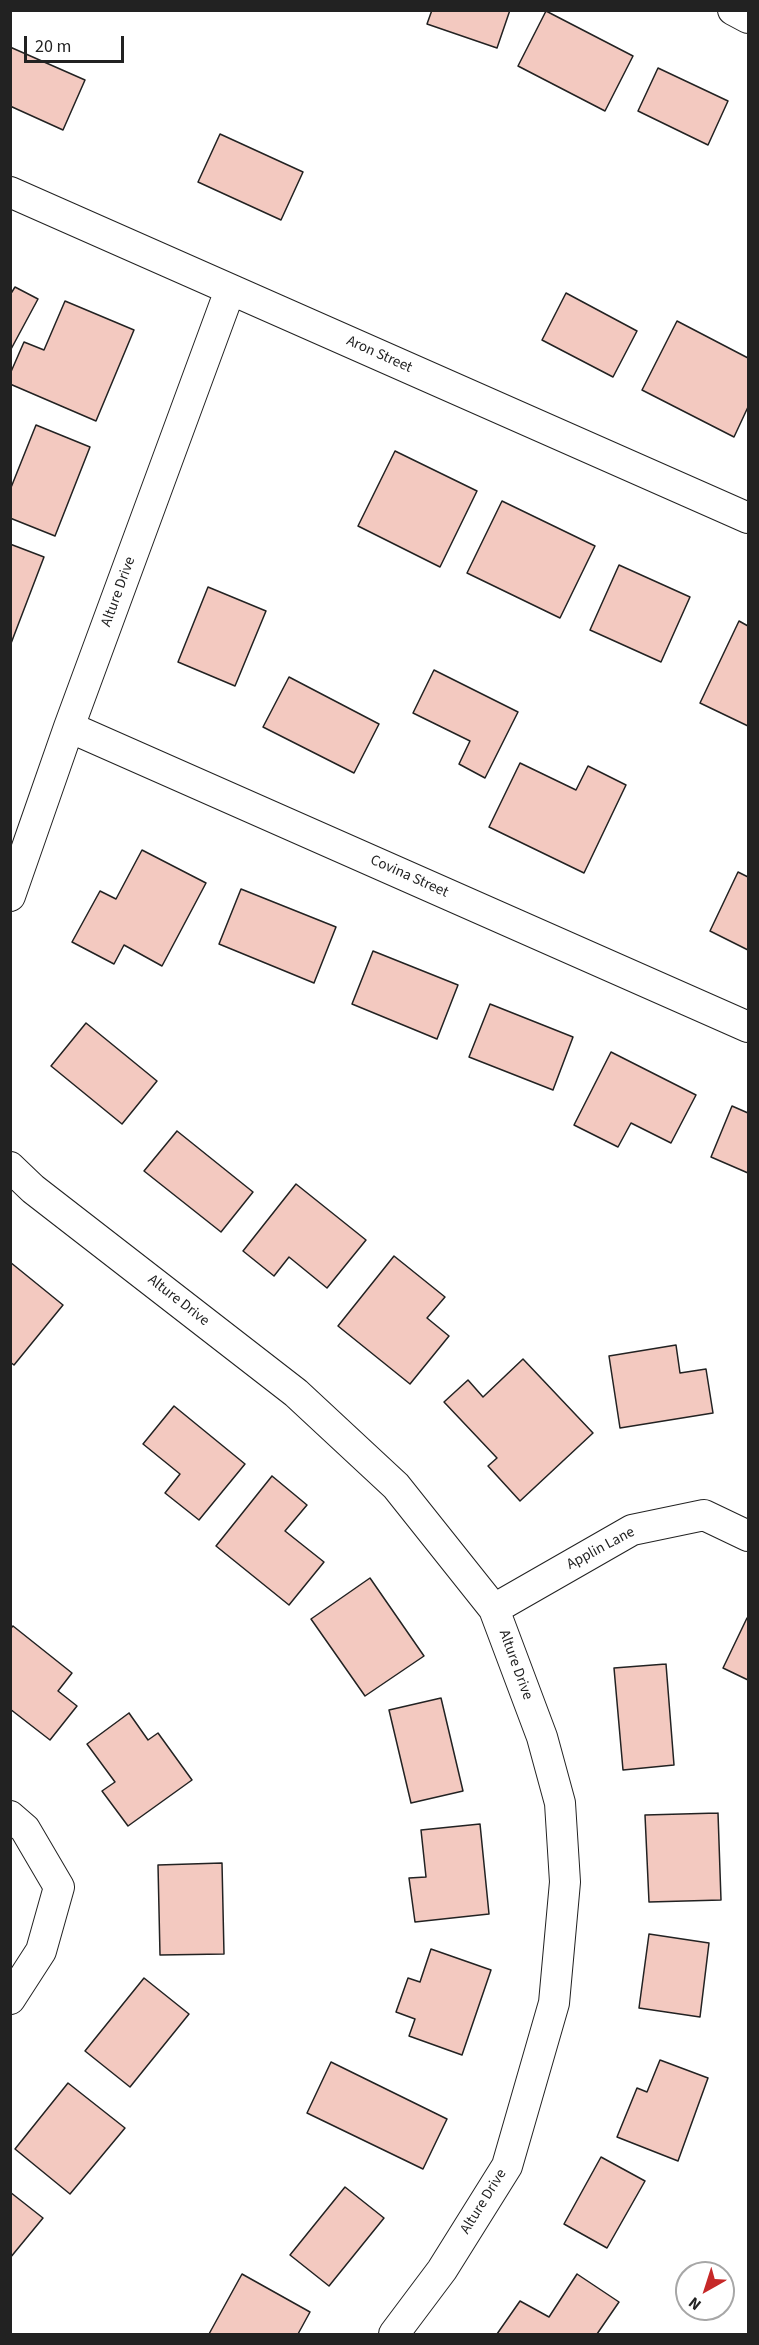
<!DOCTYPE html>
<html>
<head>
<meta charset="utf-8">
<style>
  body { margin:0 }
  #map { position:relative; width:759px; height:2345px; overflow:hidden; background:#fff; font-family:"Source Sans 3",sans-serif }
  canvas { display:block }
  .frame { position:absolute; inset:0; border:12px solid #222; pointer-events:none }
  .north { position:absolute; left:675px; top:2261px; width:60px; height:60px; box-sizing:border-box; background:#fff; border:2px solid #a7a7a7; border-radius:50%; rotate:219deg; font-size:16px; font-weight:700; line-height:24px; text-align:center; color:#222 }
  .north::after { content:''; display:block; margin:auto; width:21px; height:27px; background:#c62828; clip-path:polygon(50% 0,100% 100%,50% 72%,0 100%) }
  .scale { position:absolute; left:24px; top:36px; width:100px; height:27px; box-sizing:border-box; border:3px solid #222; border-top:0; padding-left:8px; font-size:18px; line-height:21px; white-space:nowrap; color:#222; -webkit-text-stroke:4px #fff; paint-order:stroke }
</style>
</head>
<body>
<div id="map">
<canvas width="759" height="2345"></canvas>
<div class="frame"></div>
<div class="north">N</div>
<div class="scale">20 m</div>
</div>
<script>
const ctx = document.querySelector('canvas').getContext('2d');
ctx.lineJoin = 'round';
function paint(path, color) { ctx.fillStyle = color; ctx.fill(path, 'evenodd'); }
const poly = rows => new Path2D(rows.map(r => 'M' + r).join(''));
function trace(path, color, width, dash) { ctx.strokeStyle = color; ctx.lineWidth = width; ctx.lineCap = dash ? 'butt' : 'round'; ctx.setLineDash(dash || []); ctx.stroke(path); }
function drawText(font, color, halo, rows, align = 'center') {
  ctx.font = font + ' "Source Sans 3",sans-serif'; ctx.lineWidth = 4.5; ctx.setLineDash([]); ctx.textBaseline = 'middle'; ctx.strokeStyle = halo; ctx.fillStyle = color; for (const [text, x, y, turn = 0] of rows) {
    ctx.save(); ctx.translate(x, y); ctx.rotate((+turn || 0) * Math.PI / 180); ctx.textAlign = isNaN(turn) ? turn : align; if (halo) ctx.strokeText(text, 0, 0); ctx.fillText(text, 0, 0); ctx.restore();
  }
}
const building = poly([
  [432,10,510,10,497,48,427,24,432,10],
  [546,11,633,56,605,111,518,66,546,11],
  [10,47,85,80,63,130,10,106,10,47],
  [658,68,728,101,708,145,638,111,658,68],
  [220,134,303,172,281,220,198,182,220,134],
  [15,287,38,299,10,351,10,295,15,287],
  [566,293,637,331,613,377,542,340,566,293],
  [65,301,134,330,96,421,10,384,10,374,24,342,44,350,65,301],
  [677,321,748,358,748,407,734,437,642,390,677,321],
  [36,425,90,447,55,536,10,518,10,490,36,425],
  [395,451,477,491,440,567,358,526,395,451],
  [502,501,595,546,560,618,467,573,502,501],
  [10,544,44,557,10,646,10,544],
  [619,565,690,597,661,662,590,630,619,565],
  [208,587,266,611,235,686,178,662,208,587],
  [739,621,748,626,748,726,700,703,739,621],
  [434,670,518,712,485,778,459,764,470,741,413,713,434,670],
  [289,677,379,724,354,773,263,727,289,677],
  [520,763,576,790,588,766,626,785,584,873,489,827,520,763],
  [142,850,206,883,162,966,124,945,114,964,72,942,100,891,116,899,142,850],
  [738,872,748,877,748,950,710,931,738,872],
  [241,889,336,927,314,983,219,944,241,889],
  [373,951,458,985,437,1039,352,1004,373,951],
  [490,1004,573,1037,553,1090,469,1057,490,1004],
  [86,1023,157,1081,122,1124,51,1066,86,1023],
  [611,1052,696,1095,671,1143,631,1123,618,1147,574,1125,611,1052],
  [732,1106,748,1113,748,1173,711,1157,732,1106],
  [177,1131,253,1192,221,1232,144,1171,177,1131],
  [296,1184,366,1240,327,1288,289,1257,274,1276,243,1251,296,1184],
  [394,1256,445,1297,427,1318,449,1336,410,1384,338,1326,394,1256],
  [10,1262,63,1305,14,1365,10,1362,10,1262],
  [676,1345,680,1373,706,1369,713,1413,620,1428,609,1356,676,1345],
  [523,1359,593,1433,520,1501,488,1466,497,1458,444,1402,468,1380,483,1397,523,1359],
  [174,1406,245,1464,199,1520,165,1493,180,1474,143,1444,174,1406],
  [272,1476,307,1505,285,1531,324,1562,289,1605,216,1546,272,1476],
  [370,1578,424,1656,365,1696,311,1619,370,1578],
  [747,1618,748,1618,748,1680,723,1668,747,1618],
  [13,1626,72,1673,58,1691,77,1706,50,1740,10,1709,10,1629,13,1626],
  [666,1664,674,1765,623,1770,614,1668,666,1664],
  [441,1698,463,1791,411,1803,389,1710,441,1698],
  [129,1713,148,1740,158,1733,192,1780,128,1826,102,1791,115,1782,87,1744,129,1713],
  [718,1813,721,1900,649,1902,645,1815,718,1813],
  [480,1824,489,1914,415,1922,409,1878,426,1877,421,1830,480,1824],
  [222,1863,224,1954,160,1955,158,1865,222,1863],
  [649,1934,709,1943,700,2017,639,2008,649,1934],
  [431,1949,491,1970,462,2055,409,2036,415,2019,396,2012,408,1978,420,1982,431,1949],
  [144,1978,189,2014,130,2087,85,2051,144,1978],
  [660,2060,708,2078,678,2161,617,2137,637,2088,647,2092,660,2060],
  [331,2062,447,2119,423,2169,307,2113,331,2062],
  [68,2083,125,2128,70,2194,15,2149,68,2083],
  [601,2157,645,2181,607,2248,564,2224,601,2157],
  [345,2187,384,2218,329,2286,290,2255,345,2187],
  [10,2192,43,2218,10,2258,10,2192],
  [242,2274,310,2312,298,2334,209,2334,242,2274],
  [577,2274,619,2302,597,2334,497,2334,520,2301,549,2317,577,2274]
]);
paint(building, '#f3c9c0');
trace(building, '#222', 1.5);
const minor = poly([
  [733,10,748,18],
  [10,192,748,518],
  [69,727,748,1027],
  [10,896,69,727,230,290],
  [10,1167,33,1189,296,1393,396,1486,494,1609,542,1737,560,1803,565,1882,554,2003,507,2166,442,2270,394,2334],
  [494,1609,632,1530,704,1515,748,1536],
  [10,1816,25,1829,59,1887,41,1951,10,1999]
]);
trace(minor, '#222', 32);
trace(minor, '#fff', 30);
drawText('15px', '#222', '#fff', [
  ["Aron Street",379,355,24],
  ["Alture Drive",119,592,-70],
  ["Covina Street",409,877,24],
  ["Alture Drive",178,1301,38],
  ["Applin Lane",601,1549,-28],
  ["Alture Drive",515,1665,70],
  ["Alture Drive",484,2202,-58]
]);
</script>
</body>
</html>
